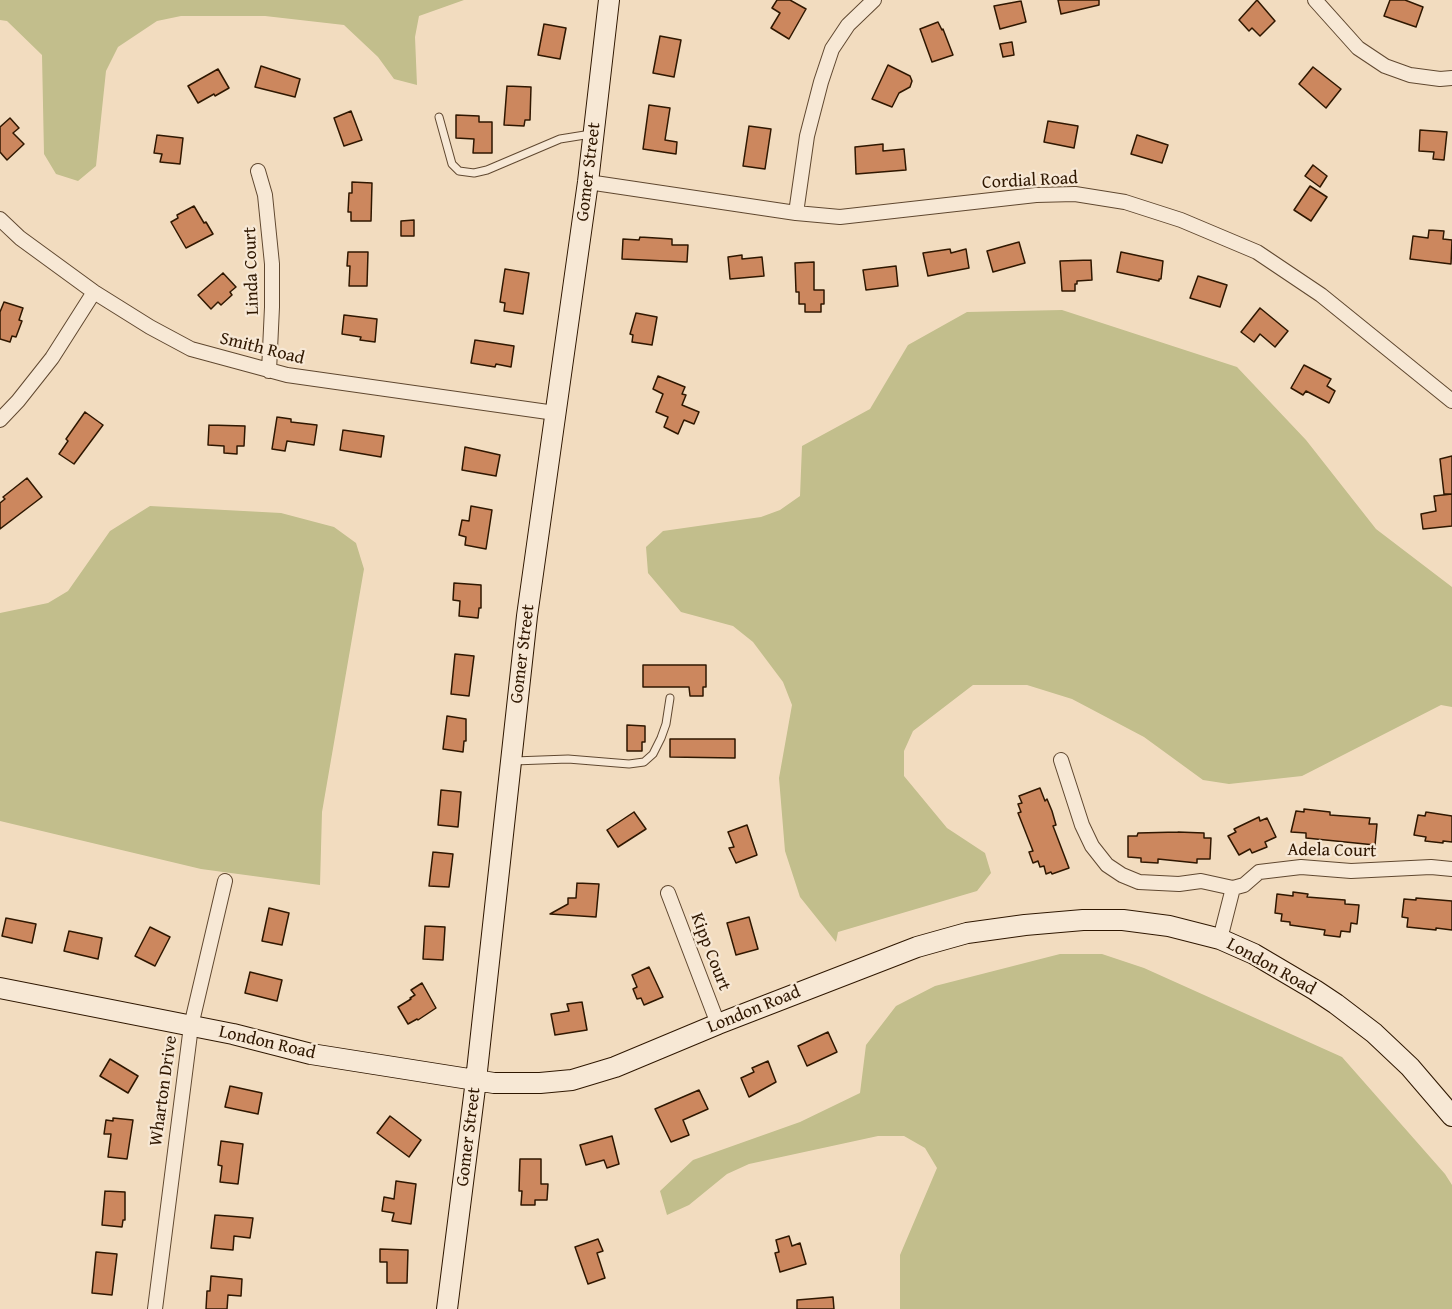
<!DOCTYPE html>
<html>
<head>
<meta charset="utf-8">
<style>
  body { margin:0 }
  canvas { display:block; background:#f2dcbf }
</style>
</head>
<body>
<canvas width="1452" height="1309"></canvas>
<script>
const ctx = document.querySelector('canvas').getContext('2d');
ctx.lineJoin = 'round';
function paint(path, color) { ctx.fillStyle = color; ctx.fill(path, 'evenodd'); }
const poly = rows => new Path2D(rows.map(r => 'M' + r).join(''));
function trace(path, color, width, dash) { ctx.strokeStyle = color; ctx.lineWidth = width; ctx.lineCap = dash ? 'butt' : 'round'; ctx.setLineDash(dash || []); ctx.stroke(path); }
function drawText(font, color, halo, rows, align = 'center') {
  ctx.font = font + ' "Gentium Book Plus",serif'; ctx.lineWidth = 4.5; ctx.setLineDash([]); ctx.textBaseline = 'middle'; ctx.strokeStyle = halo; ctx.fillStyle = color; for (const [text, x, y, turn = 0] of rows) {
    ctx.save(); ctx.translate(x, y); ctx.rotate((+turn || 0) * Math.PI / 180); ctx.textAlign = isNaN(turn) ? turn : align; if (halo) ctx.strokeText(text, 0, 0); ctx.fillText(text, 0, 0); ctx.restore();
  }
}
paint(poly([
  [0,0,464,0,419,16,415,37,417,85,394,79,378,57,344,25,265,16,181,16,157,21,118,47,106,71,96,166,78,181,56,174,44,154,42,55,7,21,0,20],
  [1062,310,1237,367,1306,440,1376,529,1452,587,1452,707,1441,705,1302,776,1229,784,1203,780,1144,737,1072,699,1027,685,973,685,913,731,904,751,904,776,947,828,985,853,991,873,977,891,838,932,836,942,800,897,785,851,779,778,792,705,783,682,753,642,733,626,681,612,648,573,646,547,663,531,761,517,780,510,800,496,802,446,870,409,908,345,967,312],
  [150,506,281,513,334,527,356,543,364,569,322,812,320,885,201,869,0,821,0,613,48,603,68,591,110,531],
  [1060,954,1102,954,1144,968,1342,1057,1445,1174,1452,1185,1452,1309,900,1309,900,1255,937,1168,925,1148,904,1136,878,1136,749,1164,727,1174,689,1205,667,1215,660,1191,693,1160,800,1122,860,1093,866,1045,896,1006,935,986]
]), '#c2be8c');
const building = poly([
  [777,0,790,0,806,9,789,39,771,28,780,13,772,8,777,0],
  [1058,0,1099,0,1099,5,1061,14,1058,0],
  [1257,0,1275,21,1260,36,1252,28,1249,31,1239,20,1257,0],
  [1390,0,1405,0,1423,7,1416,27,1384,16,1390,0],
  [1021,1,1026,22,1000,29,994,6,1021,1],
  [938,22,942,30,943,29,953,55,932,62,920,29,938,22],
  [544,24,566,28,560,59,538,55,544,24],
  [660,36,681,40,674,77,653,73,660,36],
  [1012,42,1014,55,1003,57,1000,44,1012,42],
  [888,65,910,76,912,81,910,87,899,93,892,107,872,99,888,65],
  [261,66,300,79,295,97,255,87,261,66],
  [1313,67,1341,89,1326,108,1299,84,1313,67],
  [218,69,229,88,215,96,214,94,198,103,188,86,218,69],
  [507,86,531,87,530,120,525,120,524,126,504,125,507,86],
  [649,105,670,108,665,140,677,142,676,154,643,149,649,105],
  [351,111,362,140,344,146,334,118,351,111],
  [456,115,479,116,479,122,492,122,492,153,473,153,474,139,456,138,456,115],
  [10,118,19,128,13,133,24,144,7,160,0,152,0,127,10,118],
  [1048,121,1078,126,1074,148,1044,142,1048,121],
  [749,126,771,129,765,169,743,166,749,126],
  [1420,130,1447,132,1444,160,1433,159,1434,152,1419,151,1420,130],
  [157,135,183,138,180,164,160,162,162,154,154,153,157,135],
  [1137,135,1168,145,1162,163,1131,154,1137,135],
  [883,144,883,151,904,149,906,170,856,174,855,147,883,144],
  [1313,165,1327,176,1320,187,1305,176,1313,165],
  [352,182,372,183,371,221,351,221,351,212,348,212,349,193,352,193,352,182],
  [1310,186,1327,197,1311,221,1294,210,1310,186],
  [194,206,204,223,206,222,213,234,186,248,171,222,178,218,177,215,194,206],
  [414,220,414,236,401,236,401,221,414,220],
  [1429,230,1444,231,1443,239,1452,240,1451,264,1410,259,1413,236,1428,238,1429,230],
  [640,237,672,239,672,245,688,245,687,262,622,259,623,239,639,240,640,237],
  [1019,242,1025,263,993,272,987,251,1019,242],
  [950,249,951,253,966,249,969,268,928,276,923,253,950,249],
  [348,252,368,252,367,286,349,286,350,266,347,266,348,252],
  [1121,252,1163,261,1161,279,1159,279,1159,281,1117,272,1121,252],
  [742,255,742,259,762,257,764,276,730,279,728,257,742,255],
  [1091,260,1092,280,1077,281,1077,284,1075,284,1075,291,1062,291,1060,261,1091,260],
  [814,262,814,290,824,290,824,304,821,304,821,312,805,312,805,304,799,304,799,292,796,292,795,263,814,262],
  [896,266,898,286,866,290,863,270,896,266],
  [505,269,529,273,523,314,504,311,505,303,500,302,505,269],
  [223,273,236,287,230,292,232,295,221,305,218,302,211,309,198,295,223,273],
  [1198,276,1227,285,1220,307,1190,298,1198,276],
  [4,302,23,308,19,320,22,321,16,337,12,336,10,342,0,339,0,312,4,302],
  [1260,308,1288,331,1275,347,1260,334,1254,342,1241,332,1260,308],
  [636,313,657,317,652,345,632,342,633,335,630,334,636,313],
  [344,315,377,319,375,342,360,340,361,337,342,334,344,315],
  [475,340,514,346,511,367,496,364,495,367,471,363,475,340],
  [1304,365,1331,379,1327,386,1335,391,1329,403,1306,391,1303,395,1291,388,1304,365],
  [658,376,685,387,682,394,686,395,682,405,699,412,694,424,684,420,678,434,664,427,668,417,656,412,663,394,653,389,658,376],
  [85,412,103,425,74,464,59,454,68,441,66,439,85,412],
  [277,417,291,419,291,422,317,425,314,445,287,441,285,451,272,449,277,417],
  [209,425,245,426,244,446,237,446,237,454,224,453,224,446,208,445,209,425],
  [343,430,384,436,381,457,340,450,343,430],
  [465,447,500,455,496,476,462,470,465,447],
  [1452,456,1452,494,1444,494,1440,459,1452,456],
  [27,478,42,497,0,529,0,503,5,499,3,497,27,478],
  [1452,494,1452,526,1423,529,1421,514,1436,511,1434,496,1452,494],
  [471,506,492,510,486,549,465,545,466,537,459,535,462,520,469,521,471,506],
  [454,583,481,585,481,608,479,608,478,618,459,616,460,601,453,600,454,583],
  [455,654,474,656,469,696,451,694,455,654],
  [643,665,706,665,706,687,703,687,703,696,690,696,689,687,643,687,643,665],
  [447,716,466,719,466,741,464,741,463,752,443,749,447,716],
  [627,725,645,726,645,742,642,742,642,751,627,751,627,725],
  [670,739,735,739,735,758,670,757,670,739],
  [1040,788,1045,801,1047,799,1052,811,1056,825,1053,826,1069,868,1052,874,1051,872,1046,874,1044,866,1040,867,1038,861,1033,863,1029,852,1033,851,1018,813,1021,812,1018,804,1022,803,1019,796,1040,788],
  [441,790,461,792,458,827,438,825,441,790],
  [1304,809,1330,812,1330,815,1370,818,1369,824,1377,824,1375,845,1306,838,1306,833,1291,832,1296,811,1304,812,1304,809],
  [634,812,646,829,618,847,607,830,634,812],
  [1426,812,1452,816,1452,842,1443,841,1443,843,1425,841,1426,837,1414,835,1418,815,1425,816,1426,812],
  [1259,817,1260,821,1267,818,1276,837,1265,842,1267,847,1252,853,1250,849,1239,855,1228,836,1236,832,1234,829,1259,817],
  [747,825,757,855,736,863,729,848,734,847,728,832,747,825],
  [1178,832,1204,833,1204,838,1211,838,1210,859,1197,859,1197,863,1158,859,1158,863,1141,862,1141,858,1128,857,1128,836,1137,836,1138,833,1178,832],
  [433,852,453,854,449,887,429,886,433,852],
  [577,883,599,884,596,917,550,914,568,904,568,898,576,898,577,883],
  [1293,892,1308,894,1307,897,1345,900,1345,904,1359,905,1357,924,1351,923,1350,932,1341,931,1340,937,1324,935,1325,930,1290,925,1290,922,1281,921,1282,914,1275,913,1277,894,1293,896,1293,892],
  [1416,898,1452,901,1452,930,1436,928,1436,930,1407,927,1408,918,1402,917,1404,899,1416,900,1416,898],
  [269,908,289,913,282,945,262,941,269,908],
  [749,917,758,949,736,955,727,923,749,917],
  [6,918,36,924,32,943,2,936,6,918],
  [425,926,445,927,443,960,423,959,425,926],
  [150,927,170,937,155,966,135,956,150,927],
  [69,931,102,938,98,959,64,951,69,931],
  [649,967,663,997,644,1005,641,998,637,999,633,989,637,987,632,975,649,967],
  [250,972,282,980,277,1001,245,993,250,972],
  [422,983,436,1008,418,1020,417,1019,408,1024,398,1007,411,999,410,998,415,995,411,990,422,983],
  [582,1002,587,1030,555,1035,551,1014,569,1011,567,1004,582,1002],
  [828,1032,837,1052,807,1066,798,1046,828,1032],
  [110,1059,138,1076,128,1093,100,1076,110,1059],
  [768,1061,776,1082,749,1097,741,1078,754,1072,752,1068,768,1061],
  [230,1086,262,1093,258,1114,225,1107,230,1086],
  [699,1090,708,1109,683,1120,689,1135,671,1142,655,1109,699,1090],
  [390,1116,421,1140,409,1157,377,1133,390,1116],
  [113,1118,133,1120,127,1159,108,1157,111,1134,104,1134,106,1120,113,1121,113,1118],
  [612,1136,619,1164,607,1168,604,1160,586,1165,580,1145,612,1136],
  [221,1141,243,1144,238,1184,220,1182,222,1166,218,1165,221,1141],
  [520,1159,541,1159,541,1184,548,1184,547,1200,535,1200,535,1205,521,1205,522,1191,519,1191,520,1159],
  [396,1181,416,1184,411,1224,392,1221,394,1213,382,1211,384,1197,394,1199,396,1181],
  [105,1191,125,1192,125,1220,123,1220,122,1227,102,1225,105,1191],
  [215,1215,253,1218,250,1238,234,1236,233,1250,211,1248,215,1215],
  [789,1236,792,1246,800,1243,806,1264,780,1272,775,1253,779,1252,776,1240,789,1236],
  [598,1239,603,1251,597,1253,605,1278,588,1284,575,1247,598,1239],
  [380,1249,408,1250,407,1283,387,1283,387,1262,380,1262,380,1249],
  [96,1252,117,1254,112,1295,92,1293,96,1252],
  [211,1276,242,1279,241,1296,228,1295,227,1309,206,1309,207,1291,210,1291,211,1276],
  [833,1297,834,1309,797,1309,797,1300,833,1297]
]);
paint(building, '#cc875e');
trace(building, '#2f1700', 1.5);
const lane = poly([
  [439,117,452,164,459,171,474,173,487,170,560,139,591,134],
  [514,761,568,759,629,764,644,762,653,754,661,738,666,724,670,698]
]);
const street = poly([
  [1315,0,1358,48,1385,66,1410,75,1440,79,1452,78],
  [258,171,265,195,272,264,272,307,269,371],
  [588,182,796,213,840,217,1036,195,1075,194,1125,202,1181,220,1257,252,1321,295,1452,401],
  [796,213,807,136,821,82,832,49,848,25,874,0],
  [0,219,20,238,94,292,150,327,191,349,287,375,555,413],
  [0,420,18,401,52,358,94,292],
  [1061,760,1082,825,1092,846,1107,865,1122,875,1139,882,1179,884,1201,881,1233,888],
  [668,893,718,1024],
  [1220,939,1233,888,1244,885,1259,872,1301,867,1351,871,1431,867,1452,869],
  [155,1309,191,1026,225,881]
]);
const secondary = poly([
  [0,988,233,1034,311,1054,494,1083,540,1083,572,1080,615,1067,718,1024,917,947,967,933,1025,925,1083,920,1123,920,1169,926,1220,939,1254,954,1315,990,1336,1004,1374,1033,1410,1067,1452,1116],
  [447,1309,476,1080,527,616,588,182,609,0]
]);
trace(lane, '#604830', 9);
trace(street, '#604830', 16);
trace(secondary, '#2f1700', 22);
trace(lane, '#f7e8d5', 7);
trace(street, '#f7e8d5', 14);
trace(secondary, '#f7e8d5', 20);
drawText('18px', '#2f1700', '#f7e8d5', [
  ["Gomer Street",589,172,-83],
  ["Cordial Road",1030,181,-3],
  ["Linda Court",252,271,-92],
  ["Smith Road",262,349,14],
  ["Gomer Street",523,654,-83],
  ["Adela Court",1332,851,1],
  ["Kipp Court",710,952,69],
  ["London Road",1271,967,29],
  ["London Road",754,1010,-22],
  ["London Road",267,1043,13],
  ["Wharton Drive",164,1091,-82],
  ["Gomer Street",469,1137,-83]
]);
</script>
</body>
</html>
